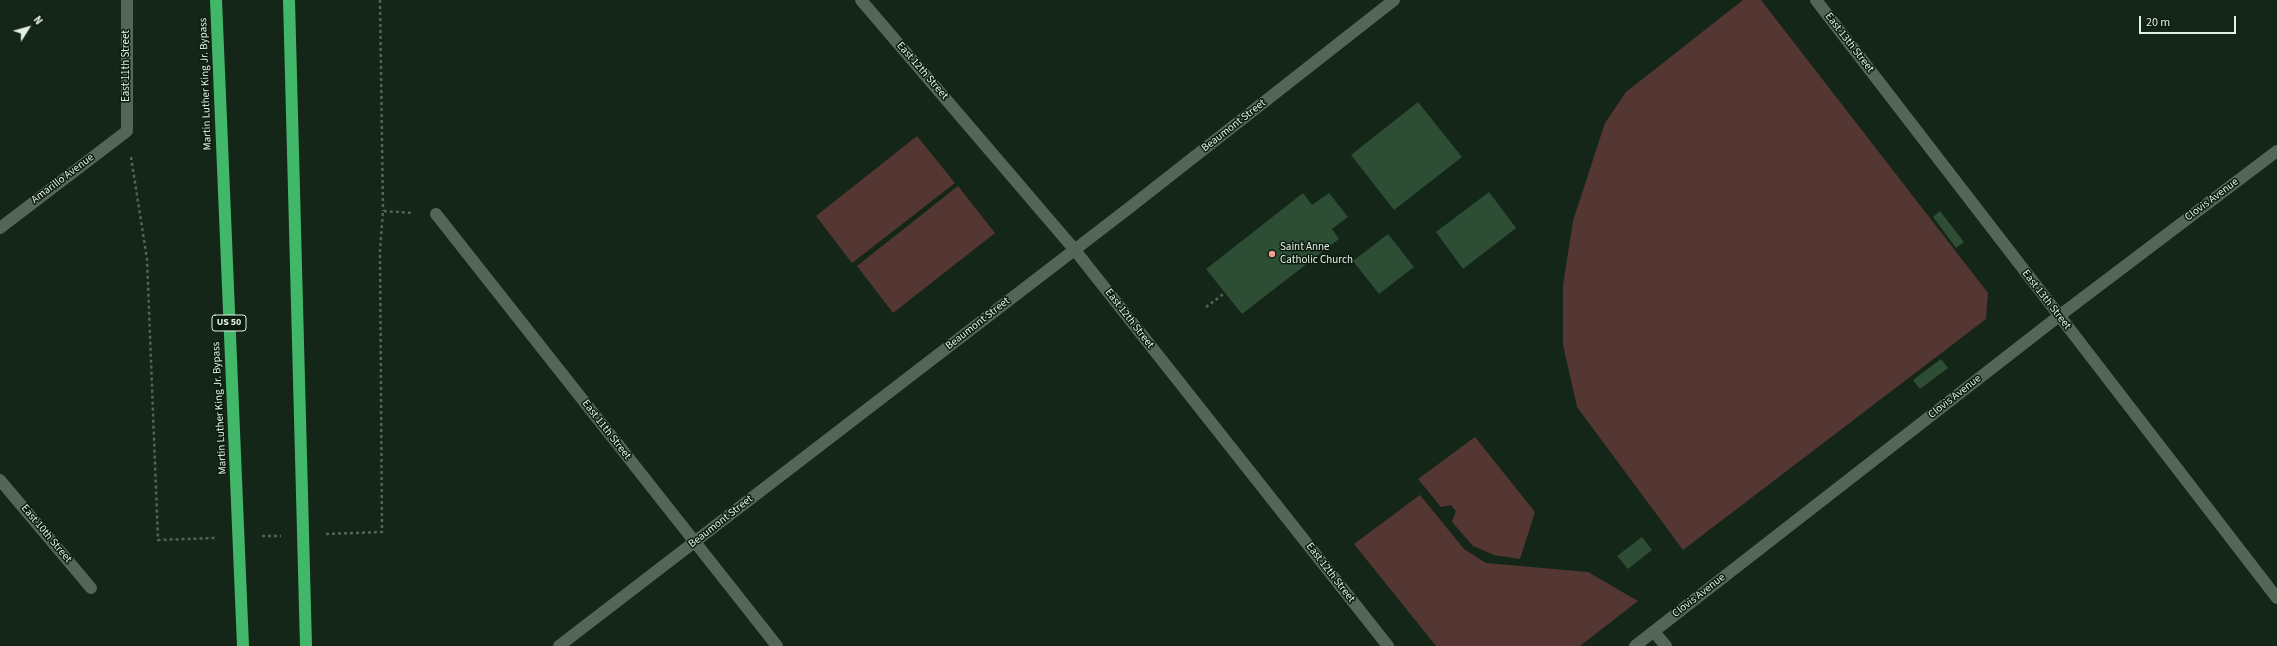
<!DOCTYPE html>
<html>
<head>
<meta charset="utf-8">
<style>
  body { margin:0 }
  #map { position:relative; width:2277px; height:646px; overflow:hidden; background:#142618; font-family:"Source Sans 3",sans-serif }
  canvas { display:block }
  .north { position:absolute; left:8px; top:8px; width:40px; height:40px; -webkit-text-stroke:3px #0b1c0f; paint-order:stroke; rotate:53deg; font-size:11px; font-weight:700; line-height:16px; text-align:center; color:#e4efe6 }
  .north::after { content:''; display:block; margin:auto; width:14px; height:18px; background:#e4efe6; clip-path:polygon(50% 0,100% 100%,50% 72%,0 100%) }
  .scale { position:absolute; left:2139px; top:16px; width:97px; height:18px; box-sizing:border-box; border:2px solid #e4efe6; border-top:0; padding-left:5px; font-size:12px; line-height:14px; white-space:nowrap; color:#e4efe6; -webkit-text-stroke:3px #0b1c0f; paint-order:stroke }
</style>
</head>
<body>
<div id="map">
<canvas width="2277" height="646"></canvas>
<div class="north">N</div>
<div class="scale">20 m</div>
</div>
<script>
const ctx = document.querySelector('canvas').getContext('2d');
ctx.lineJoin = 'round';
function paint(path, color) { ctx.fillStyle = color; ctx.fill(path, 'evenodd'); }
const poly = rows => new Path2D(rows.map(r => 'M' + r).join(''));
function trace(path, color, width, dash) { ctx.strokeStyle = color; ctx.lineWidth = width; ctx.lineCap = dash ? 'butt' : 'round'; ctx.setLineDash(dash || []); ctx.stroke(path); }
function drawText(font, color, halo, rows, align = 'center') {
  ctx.font = font + ' "Source Sans 3",sans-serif'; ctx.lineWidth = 3; ctx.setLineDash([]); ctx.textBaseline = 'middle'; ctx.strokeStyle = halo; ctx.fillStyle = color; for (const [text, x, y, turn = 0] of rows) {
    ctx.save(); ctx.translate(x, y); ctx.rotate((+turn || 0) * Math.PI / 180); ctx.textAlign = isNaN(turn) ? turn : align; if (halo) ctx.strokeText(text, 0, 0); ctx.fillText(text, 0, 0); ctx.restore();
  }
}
paint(poly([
  [1743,0,1761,0,1988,293,1986,319,1683,550,1577,407,1563,345,1563,285,1573,221,1605,123,1626,92],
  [917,136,955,183,852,263,816,216],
  [958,186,995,233,893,313,857,266],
  [1475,437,1535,512,1520,559,1494,555,1473,546,1452,522,1456,511,1451,505,1441,507,1418,479],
  [1420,495,1464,549,1486,563,1588,572,1638,601,1580,646,1436,646,1354,544]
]), '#543633');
paint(poly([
  [1418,102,1462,157,1394,210,1351,155],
  [1489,192,1516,228,1463,269,1436,232],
  [1303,193,1312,205,1329,193,1348,217,1332,229,1339,239,1242,314,1206,269],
  [1940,211,1964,242,1956,248,1933,217],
  [1388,234,1414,267,1379,294,1353,261],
  [1941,359,1948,368,1920,389,1913,380],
  [1642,537,1652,550,1628,569,1617,556]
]), '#2d4d35');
trace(poly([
  [380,0,383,211],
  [131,157,147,259,158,540,215,538],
  [1206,307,1225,293],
  [326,534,382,532,380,251,383,211,413,213],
  [262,536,281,536]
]), '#536356', 2.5, [3, 3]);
trace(poly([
  [1654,632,1666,646]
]), '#536757', 12);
trace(poly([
  [861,0,1074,249,1388,646],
  [436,214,777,646],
  [0,228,127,131,127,0],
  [0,480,91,588],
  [559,646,1129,208,1394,0],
  [1635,646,2059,316,2277,151]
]), '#536757', 12);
trace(poly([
  [1816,0,2277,598]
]), '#536757', 12);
trace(poly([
  [216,0,243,646],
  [289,0,306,646]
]), '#42b769', 12);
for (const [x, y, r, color] of [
  [1272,254,4,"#f59c92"]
]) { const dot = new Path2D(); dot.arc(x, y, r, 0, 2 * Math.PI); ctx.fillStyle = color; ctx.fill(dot); trace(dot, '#0b1c0f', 1.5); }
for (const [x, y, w] of [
  [229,323,34]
]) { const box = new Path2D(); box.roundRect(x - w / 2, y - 8, w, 16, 3); ctx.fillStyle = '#0b1c0f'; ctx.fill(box); trace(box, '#e4efe6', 1); }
drawText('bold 10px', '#e4efe6', null, [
  ["US 50",229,323]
]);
drawText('11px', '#e4efe6', '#0b1c0f', [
  ["East 13th Street",1849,43,52],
  ["East 11th Street",127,66,-90],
  ["East 12th Street",922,71,49],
  ["Martin Luther King Jr. Bypass",206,84,-92],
  ["Beaumont Street",1234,126,-38],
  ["Amarillo Avenue",63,179,-37],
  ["Clovis Avenue",2212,200,-37],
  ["East 13th Street",2046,300,52],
  ["East 12th Street",1129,319,52],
  ["Beaumont Street",978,324,-38],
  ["Clovis Avenue",1955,397,-38],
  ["Martin Luther King Jr. Bypass",220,408,-93],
  ["East 11th Street",606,430,52],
  ["Beaumont Street",721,522,-38],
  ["East 10th Street",46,534,50],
  ["East 12th Street",1330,573,52],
  ["Clovis Avenue",1699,596,-38]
]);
drawText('11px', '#e4efe6', '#0b1c0f', [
  ["Saint Anne",1280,248],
  ["Catholic Church",1280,261]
], 'left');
</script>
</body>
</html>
